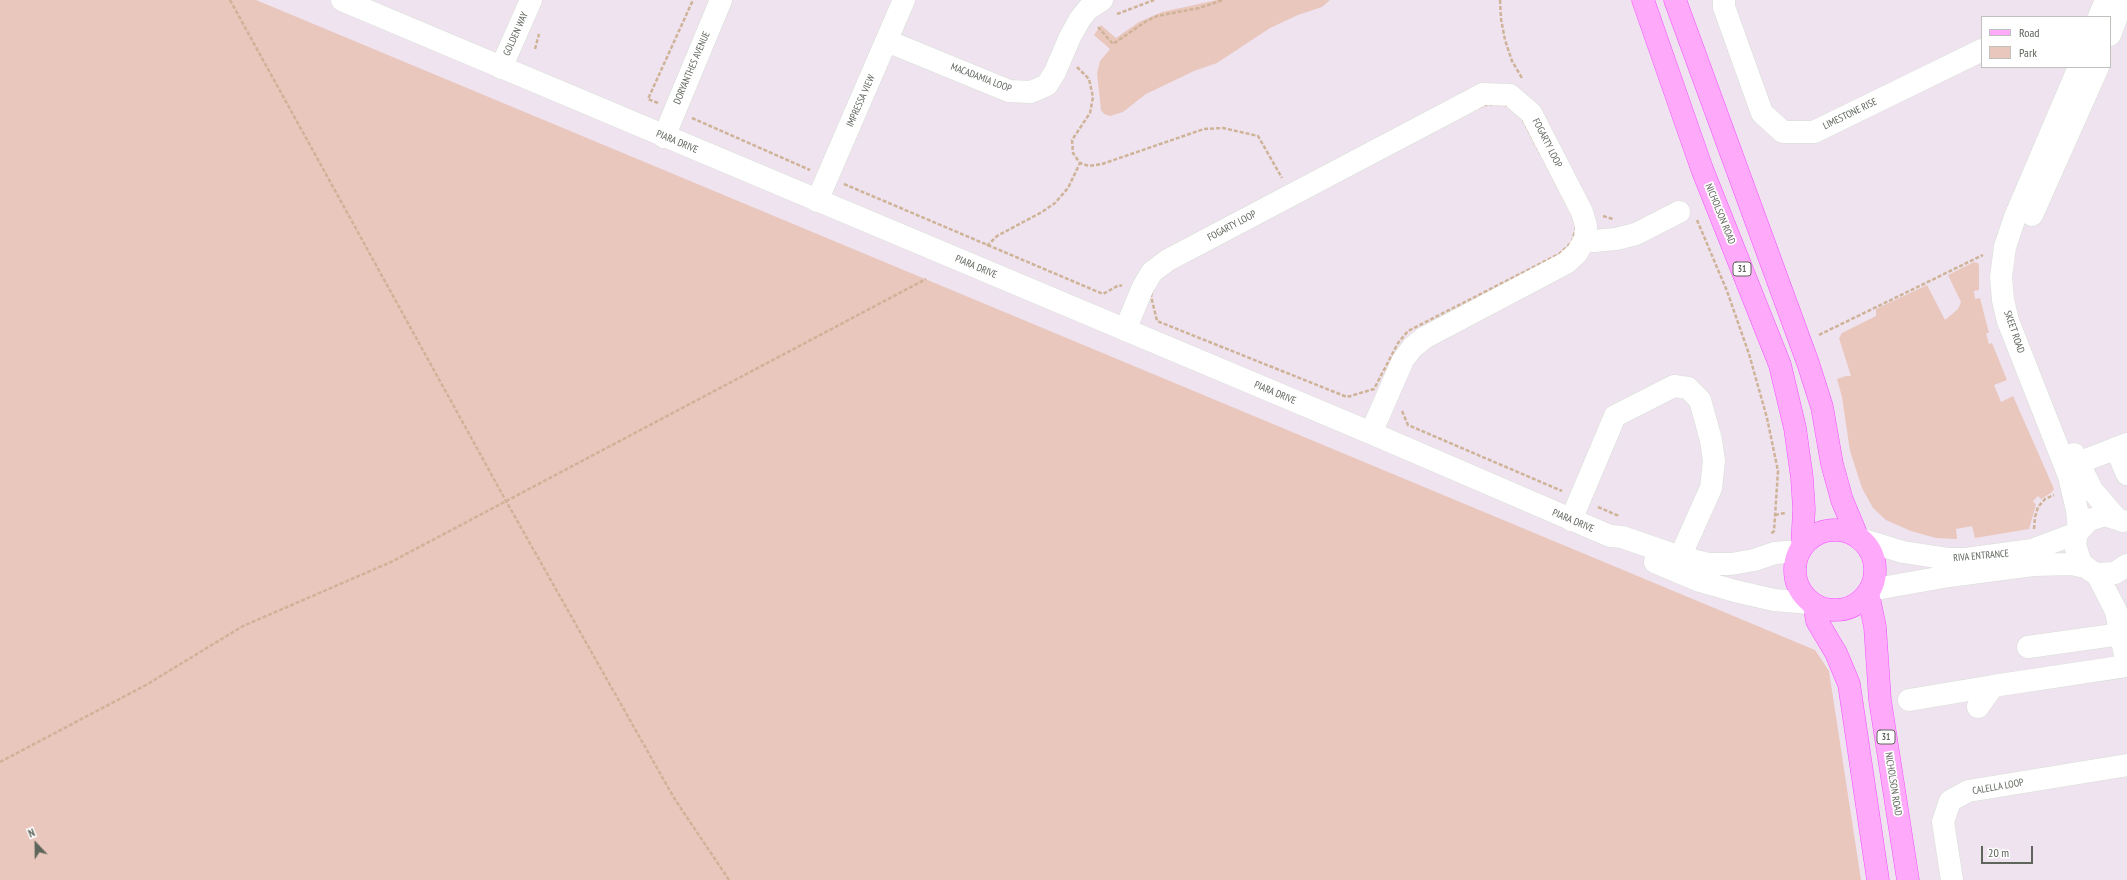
<!DOCTYPE html>
<html>
<head>
<meta charset="utf-8">
<style>
  body { margin:0 }
  #map { position:relative; width:2127px; height:880px; overflow:hidden; background:#efe3ef; font-family:"PT Sans Narrow",sans-serif }
  canvas { display:block }
  .legend { position:absolute; left:1981px; top:16px; width:130px; height:52px; box-sizing:border-box; background:#fff; border:1px solid #bfc1bd; margin:0; padding:5px 7px; list-style:none; font-size:12px; color:#5e655b }
  .legend li { display:flex; align-items:center; gap:8px; height:20px }
  .legend b { width:20px; border:1px solid #bfc1bd }
  .north { position:absolute; left:16px; top:824px; width:40px; height:40px; -webkit-text-stroke:3px #fff; paint-order:stroke; rotate:338deg; font-size:11px; font-weight:700; line-height:16px; text-align:center; color:#5e655b }
  .north::after { content:''; display:block; margin:auto; width:14px; height:18px; background:#5e655b; clip-path:polygon(50% 0,100% 100%,50% 72%,0 100%) }
  .scale { position:absolute; left:1981px; top:846px; width:52px; height:18px; box-sizing:border-box; border:2px solid #5e655b; border-top:0; padding-left:5px; font-size:12px; line-height:14px; white-space:nowrap; color:#5e655b; -webkit-text-stroke:3px #fff; paint-order:stroke }
</style>
</head>
<body>
<div id="map">
<canvas width="2127" height="880"></canvas>
<ul class="legend">
<li><b style="height:5px;background:#ffa9fb"></b>Road</li>
<li><b style="height:11px;background:#e9c7bd"></b>Park</li>
</ul>
<div class="north">N</div>
<div class="scale">20 m</div>
</div>
<script>
const ctx = document.querySelector('canvas').getContext('2d');
ctx.lineJoin = 'round';
function paint(path, color) { ctx.fillStyle = color; ctx.fill(path, 'evenodd'); }
const poly = rows => new Path2D(rows.map(r => 'M' + r).join(''));
function trace(path, color, width, dash) { ctx.strokeStyle = color; ctx.lineWidth = width; ctx.lineCap = dash ? 'butt' : 'round'; ctx.setLineDash(dash || []); ctx.stroke(path); }
function drawText(font, color, halo, rows, align = 'center') {
  ctx.font = font + ' "PT Sans Narrow",sans-serif'; ctx.lineWidth = 3.5; ctx.setLineDash([]); ctx.textBaseline = 'middle'; ctx.strokeStyle = halo; ctx.fillStyle = color; for (const [text, x, y, turn = 0] of rows) {
    ctx.save(); ctx.translate(x, y); ctx.rotate((+turn || 0) * Math.PI / 180); ctx.textAlign = isNaN(turn) ? turn : align; if (halo) ctx.strokeText(text, 0, 0); ctx.fillText(text, 0, 0); ctx.restore();
  }
}
paint(poly([
  [0,0,256,0,1815,650,1829,671,1861,880,0,880],
  [1217,0,1330,0,1322,7,1298,15,1270,28,1217,63,1194,71,1146,94,1123,112,1110,116,1104,114,1101,110,1097,73,1100,61,1110,49,1094,35,1101,25,1116,38,1139,22,1162,12],
  [1974,262,1978,263,1979,266,1979,290,1974,291,1975,299,1980,298,1989,333,1986,333,1989,344,1992,343,2007,380,1994,385,2001,402,2013,396,2054,489,2051,493,2041,499,2038,496,2033,501,2036,505,2029,529,1975,538,1972,526,1956,529,1957,539,1936,538,1911,531,1886,520,1873,508,1862,488,1850,451,1842,397,1837,379,1846,376,1851,376,1839,338,1842,333,1876,316,1876,309,1927,285,1945,320,1958,309,1961,302,1948,275]
]), '#e9c7bd');
const minor = poly([
  [342,0,1371,433,1610,536,1622,537,1680,557,1708,564,1731,564,1754,560,1775,553,1799,551],
  [1724,0,1724,7,1762,113,1783,132,1814,132,1982,50],
  [2099,17,2106,0],
  [2110,35,2123,0],
  [887,41,1009,91,1031,92,1047,85,1055,72,1070,37,1080,19,1088,9,1102,0],
  [2079,67,2015,217,2005,247,2001,277,2003,300,2008,321,2069,476,2077,510,2079,531],
  [501,68,531,0],
  [664,137,721,0],
  [817,201,904,0],
  [2032,215,2098,67],
  [1585,239,1594,241,1616,239,1636,234,1679,212],
  [1125,330,1143,287,1152,272,1168,260,1483,94,1510,95,1531,113,1582,212,1586,226,1585,239,1577,253,1566,263,1424,338,1412,348,1403,360,1371,433],
  [2116,448,2127,474],
  [2074,454,2092,490,2116,518],
  [2078,463,2127,444],
  [1571,520,1615,416,1674,386,1688,388,1700,400,1711,440,1714,461,1711,488,1680,557],
  [2123,521,2105,515,2089,520,2077,533,2075,545,2081,563,2091,571,2097,574,2115,573,2127,565],
  [1860,539,1903,552,1949,559,1966,559,2032,550,2077,533],
  [1655,562,1700,581,1735,591,1774,600,1811,603],
  [2097,574,2116,611,2127,665],
  [1870,590,1949,576,2033,565,2072,564,2085,567],
  [2028,647,2121,634],
  [1909,700,1993,686],
  [1978,707,1993,686,2127,666],
  [1952,880,1943,822,1950,801,1968,791,2127,765]
]);
const major = poly([
  [1643,0,1702,169,1780,365,1795,428,1802,478,1804,509,1802,547],
  [1675,0,1808,363,1822,407,1832,464,1842,500,1857,536],
  '1795 570a40 40 0 1 1 80 0a40 40 0 1 1-80 0Z',
  [1868,593,1875,627,1880,700,1908,880],
  [1814,605,1817,621,1836,653,1849,684,1878,880]
]);
trace(minor, '#d7ded6', 23);
trace(major, '#f24efe', 23);
trace(poly([
  [230,0,506,501,674,798,729,880],
  [1500,0,1501,19,1505,40,1512,61,1522,78],
  [1117,14,1154,0],
  [1098,27,1113,44,1145,22,1157,16,1199,8,1223,0],
  [535,49,539,34],
  [1077,67,1089,79,1093,97,1090,113,1072,140,1073,153,1080,163,1089,166,1102,164,1204,129,1223,128,1258,136,1282,178],
  [658,103,648,99,693,0],
  [1499,104,1510,106,1521,116,1573,215,1576,227,1572,242,1559,254,1408,331,1398,343,1374,389,1347,397,1157,321,1151,296,1154,285,1164,270,1460,116,1484,105,1499,104],
  [692,118,810,170],
  [844,184,1103,294,1119,285,1122,286],
  [1603,216,1613,219],
  [1697,220,1727,291,1749,354,1767,418,1778,471,1774,531,1771,534],
  [987,246,997,236,1042,212,1055,203,1068,188,1080,163],
  [1819,335,1983,255],
  [1402,411,1408,425,1562,491],
  [1598,507,1619,516],
  [1775,515,1785,513],
  [2034,529,2035,517,2038,507,2045,499,2054,495],
  [0,762,146,685,243,626,391,562,926,279]
]), '#cfb398', 2.5, [4, 2]);
trace(minor, '#fff', 22);
trace(major, '#ffa9fb', 22);
for (const [x, y, w] of [
  [1742,269,18],
  [1886,737,18]
]) { const box = new Path2D(); box.roundRect(x - w / 2, y - 7, w, 14, 3); ctx.fillStyle = '#fff'; ctx.fill(box); trace(box, '#5e655b', 1); }
drawText('bold 9px', '#5e655b', null, [
  ["31",1742,269],
  ["31",1886,737]
]);
drawText('10px', '#5e655b', '#fff', [
  ["GOLDEN WAY",516,34,-66],
  ["DORYANTHES AVENUE",692,68,-67],
  ["MACADAMIA LOOP",981,78,21],
  ["IMPRESSA VIEW",861,101,-66],
  ["LIMESTONE RISE",1850,114,-26],
  ["PIARA DRIVE",677,142,23],
  ["FOGARTY LOOP",1547,143,63],
  ["NICHOLSON ROAD",1720,214,68],
  ["FOGARTY LOOP",1232,226,-28],
  ["PIARA DRIVE",976,267,23],
  ["SKEET ROAD",2014,332,71],
  ["PIARA DRIVE",1275,393,23],
  ["PIARA DRIVE",1573,521,23],
  ["RIVA ENTRANCE",1981,556,-5],
  ["NICHOLSON ROAD",1893,784,81],
  ["CALELLA LOOP",1998,787,-10]
]);
</script>
</body>
</html>
